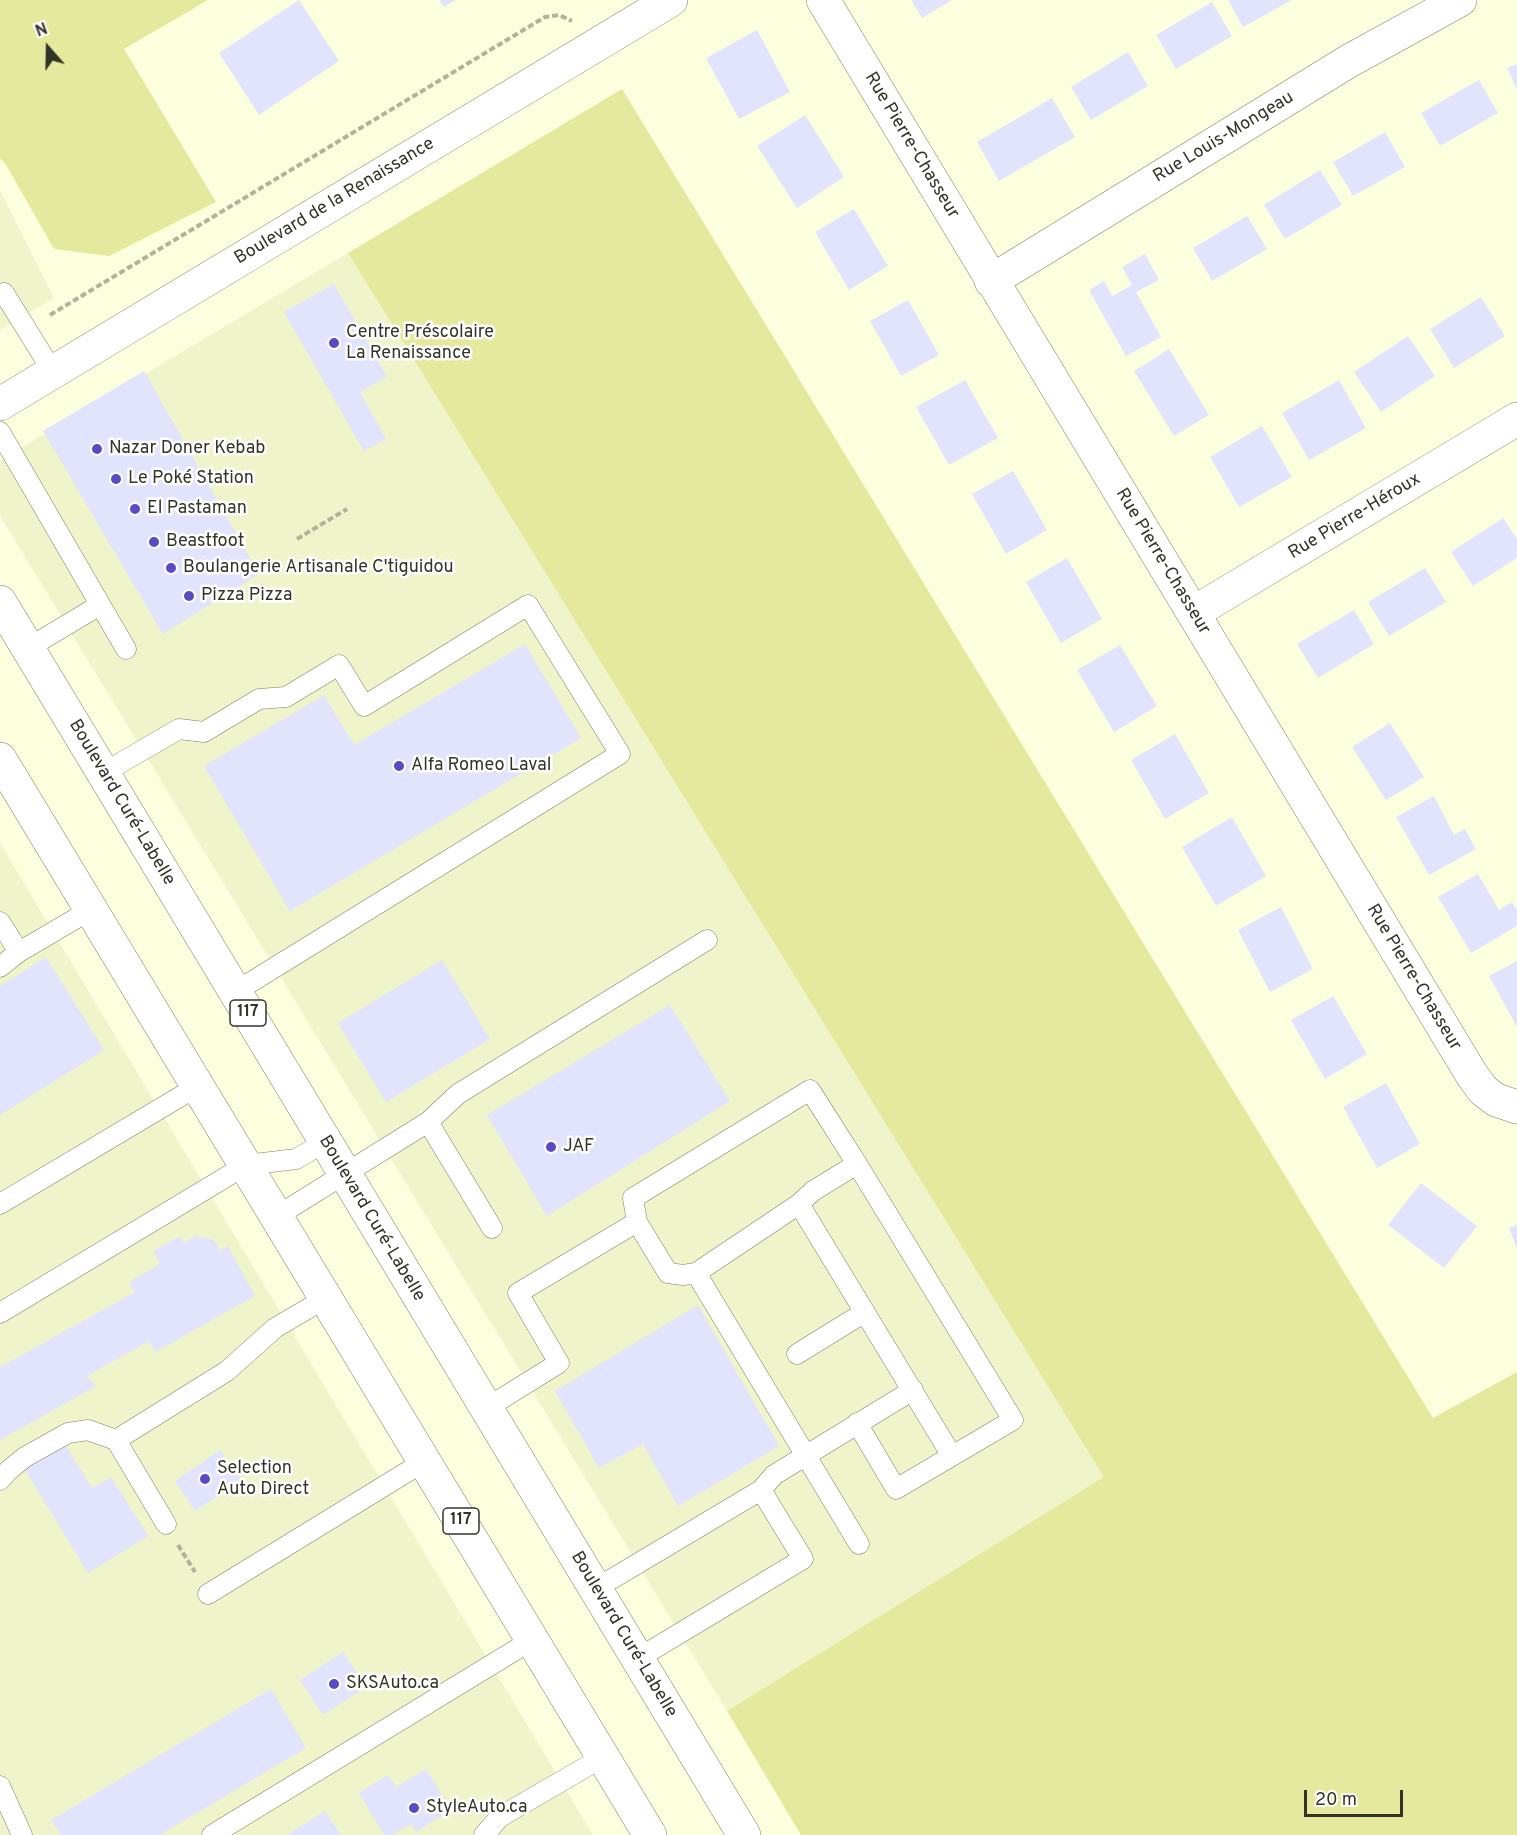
<!DOCTYPE html>
<html>
<head>
<meta charset="utf-8">
<style>
  body { margin:0 }
  #map { position:relative; width:1517px; height:1835px; overflow:hidden; background:#fcffde; font-family:Overpass,sans-serif }
  canvas { display:block }
  .north { position:absolute; left:18px; top:18px; width:60px; height:60px; -webkit-text-stroke:4px #fff; paint-order:stroke; rotate:340deg; font-size:16px; font-weight:700; line-height:24px; text-align:center; color:#333428 }
  .north::after { content:''; display:block; margin:auto; width:21px; height:27px; background:#333428; clip-path:polygon(50% 0,100% 100%,50% 72%,0 100%) }
  .scale { position:absolute; left:1304px; top:1790px; width:99px; height:27px; box-sizing:border-box; border:3px solid #333428; border-top:0; padding-left:8px; font-size:18px; line-height:21px; white-space:nowrap; color:#333428; -webkit-text-stroke:4px #fff; paint-order:stroke }
</style>
</head>
<body>
<div id="map">
<canvas width="1517" height="1835"></canvas>
<div class="north">N</div>
<div class="scale">20 m</div>
</div>
<script>
const ctx = document.querySelector('canvas').getContext('2d');
ctx.lineJoin = 'round';
function paint(path, color) { ctx.fillStyle = color; ctx.fill(path, 'evenodd'); }
const poly = rows => new Path2D(rows.map(r => 'M' + r).join(''));
function trace(path, color, width, dash) { ctx.strokeStyle = color; ctx.lineWidth = width; ctx.lineCap = dash ? 'butt' : 'round'; ctx.setLineDash(dash || []); ctx.stroke(path); }
function drawText(font, color, halo, rows, align = 'center') {
  ctx.font = font + ' Overpass,sans-serif'; ctx.lineWidth = 5; ctx.setLineDash([]); ctx.textBaseline = 'middle'; ctx.strokeStyle = halo; ctx.fillStyle = color; for (const [text, x, y, turn = 0] of rows) {
    ctx.save(); ctx.translate(x, y); ctx.rotate((+turn || 0) * Math.PI / 180); ctx.textAlign = isNaN(turn) ? turn : align; if (halo) ctx.strokeText(text, 0, 0); ctx.fillText(text, 0, 0); ctx.restore();
  }
}
paint(poly([
  [0,190,54,298,0,330],
  [348,253,1105,1478,727,1711,0,516,0,463,2,459],
  [0,843,593,1835,0,1835]
]), '#f0f4cb');
paint(poly([
  [0,0,208,0,124,49,216,202,109,256,54,249,5,163,0,159],
  [622,89,1433,1418,1517,1372,1517,1835,801,1835,727,1711,1104,1477,348,253]
]), '#e4e99d');
paint(poly([
  [299,0,339,61,259,115,219,53],
  [439,0,456,0,444,7],
  [911,0,952,0,922,18],
  [1228,0,1292,0,1243,27],
  [1212,2,1232,36,1176,69,1156,35],
  [757,30,790,92,739,119,706,58],
  [1128,52,1148,86,1091,120,1071,87],
  [1517,64,1517,90,1507,68],
  [1479,80,1498,113,1440,146,1421,113],
  [1052,98,1075,137,999,181,977,142],
  [805,115,844,177,797,208,757,146],
  [1385,132,1405,167,1353,196,1333,162],
  [1320,170,1342,205,1285,239,1264,205],
  [854,209,888,266,849,290,815,232],
  [1247,216,1267,249,1212,281,1193,248],
  [1145,254,1159,280,1136,292,1161,337,1126,356,1089,290,1104,281,1112,296,1132,285,1122,267],
  [334,284,387,377,360,392,386,439,364,451,284,312],
  [1481,297,1505,336,1454,368,1430,329],
  [908,300,939,355,901,376,870,321],
  [1408,336,1435,376,1381,412,1354,372],
  [1169,349,1209,415,1174,436,1134,371],
  [144,371,259,574,163,634,43,431],
  [965,380,998,438,949,465,916,407],
  [1339,380,1366,428,1309,460,1282,413],
  [1262,426,1292,477,1239,507,1210,457],
  [1013,471,1047,530,1006,554,972,494],
  [1503,518,1517,539,1517,558,1473,586,1451,552],
  [1067,558,1102,619,1061,643,1026,582],
  [1425,568,1446,602,1389,636,1368,602],
  [1354,610,1374,644,1318,678,1297,644],
  [525,644,581,738,290,911,204,766,324,695,354,745],
  [1120,645,1157,706,1114,732,1077,670],
  [1390,723,1424,777,1386,800,1352,747],
  [1175,734,1209,793,1165,819,1131,760],
  [1434,796,1454,835,1465,829,1476,849,1429,875,1396,817],
  [1232,817,1266,876,1216,906,1182,847],
  [1478,874,1499,910,1512,902,1517,910,1517,926,1471,953,1438,897],
  [1281,907,1313,969,1270,992,1238,930],
  [46,957,104,1050,0,1115,0,986],
  [442,960,490,1039,386,1102,338,1023],
  [1517,961,1517,1027,1489,976],
  [1333,996,1367,1054,1325,1079,1291,1020],
  [670,1005,730,1101,547,1216,487,1115],
  [1386,1083,1420,1144,1377,1168,1343,1107],
  [1421,1183,1477,1226,1444,1268,1388,1225],
  [1517,1225,1517,1249,1509,1228],
  [180,1236,184,1243,196,1236,214,1240,220,1250,228,1246,255,1296,155,1352,149,1341,87,1376,96,1386,0,1440,0,1367,135,1292,129,1282,160,1264,153,1251],
  [698,1305,779,1446,678,1506,643,1444,599,1468,555,1391],
  [64,1443,92,1488,111,1477,148,1536,88,1573,24,1468],
  [220,1450,241,1480,195,1511,175,1481],
  [343,1652,366,1687,323,1715,300,1680],
  [271,1689,306,1748,160,1835,61,1835,51,1820],
  [426,1769,451,1810,416,1832,411,1824,393,1835,384,1835,359,1793,388,1775,396,1787],
  [325,1811,341,1835,287,1835]
]), '#e2e3fd');
const service = poly([
  [0,296,4,293,53,372],
  [0,432,126,649],
  [28,648,100,605],
  [103,773,179,729,204,732,259,699,286,697,339,665,364,706,528,605,620,754,235,992],
  [0,922,19,952,92,909],
  [0,967,19,952],
  [428,1122,458,1094,707,940],
  [0,1204,198,1086],
  [799,1204,952,1456,1013,1420,857,1164,810,1090,633,1198,637,1222,668,1273,683,1275,696,1273,799,1204,813,1191,857,1164],
  [277,1216,428,1122,492,1228],
  [696,1273,859,1544],
  [0,1313,246,1165,296,1159,325,1142],
  [797,1354,865,1312],
  [485,1409,559,1363,518,1293,637,1222],
  [857,1423,896,1489,952,1456],
  [0,1480,9,1470,25,1457,68,1433,88,1430,116,1440],
  [761,1490,774,1475,913,1390],
  [166,1524,116,1440,227,1371,275,1328,326,1298],
  [595,1589,761,1490,803,1559,637,1659],
  [208,1594,425,1461],
  [0,1786,22,1835],
  [212,1835,532,1640],
  [484,1835,500,1817,603,1757]
]);
const minor = poly([
  [823,0,1472,1075,1483,1090,1496,1100,1517,1107],
  [991,281,1349,61,1460,0],
  [1193,613,1517,419]
]);
const tertiary = poly([
  [0,404,671,0]
]);
const primary = poly([
  [0,602,744,1835],
  [0,759,650,1835]
]);
trace(service, '#7d8063', 21);
trace(minor, '#7d8063', 34);
trace(tertiary, '#7d8063', 34);
trace(primary, '#7d8063', 34);
trace(poly([
  [50,315,545,17,559,15,572,21],
  [297,539,347,509],
  [178,1545,195,1572]
]), '#b0b299', 4, [6, 3]);
trace(service, '#fff', 20);
trace(minor, '#fff', 33);
trace(tertiary, '#fff', 33);
trace(primary, '#fff', 33);
for (const [x, y, r, color] of [
  [334,343,6,"#594bc3"],
  [97,449,6,"#594bc3"],
  [116,479,6,"#594bc3"],
  [135,509,6,"#594bc3"],
  [154,542,6,"#594bc3"],
  [171,568,6,"#594bc3"],
  [189,596,6,"#594bc3"],
  [399,766,6,"#594bc3"],
  [551,1147,6,"#594bc3"],
  [205,1479,6,"#594bc3"],
  [334,1684,6,"#594bc3"],
  [414,1808,6,"#594bc3"]
]) { const dot = new Path2D(); dot.arc(x, y, r, 0, 2 * Math.PI); ctx.fillStyle = color; ctx.fill(dot); trace(dot, '#fff', 2); }
for (const [x, y, w] of [
  [248,1013,36],
  [461,1521,36]
]) { const box = new Path2D(); box.roundRect(x - w / 2, y - 13, w, 26, 4.5); ctx.fillStyle = '#fff'; ctx.fill(box); trace(box, '#333428', 1.5); }
drawText('bold 16px', '#333428', null, [
  ["117",248,1013],
  ["117",461,1521]
]);
drawText('18px', '#333428', '#fff', [
  ["Rue Louis-Mongeau",1224,138,-31],
  ["Rue Pierre-Chasseur",911,146,59],
  ["Boulevard de la Renaissance",335,202,-31],
  ["Rue Pierre-Héroux",1355,517,-31],
  ["Rue Pierre-Chasseur",1162,562,59],
  ["Boulevard Curé-Labelle",121,803,59],
  ["Rue Pierre-Chasseur",1413,978,59],
  ["Boulevard Curé-Labelle",371,1219,59],
  ["Boulevard Curé-Labelle",623,1635,59]
]);
drawText('18px', '#333428', '#fff', [
  ["Centre Préscolaire",346,333],
  ["La Renaissance",346,354],
  ["Nazar Doner Kebab",109,449],
  ["Le Poké Station",128,479],
  ["El Pastaman",147,509],
  ["Beastfoot",166,542],
  ["Boulangerie Artisanale C'tiguidou",183,568],
  ["Pizza Pizza",201,596],
  ["Alfa Romeo Laval",411,766],
  ["JAF",563,1147],
  ["Selection",217,1469],
  ["Auto Direct",217,1490],
  ["SKSAuto.ca",346,1684],
  ["StyleAuto.ca",426,1808]
], 'left');
</script>
</body>
</html>
